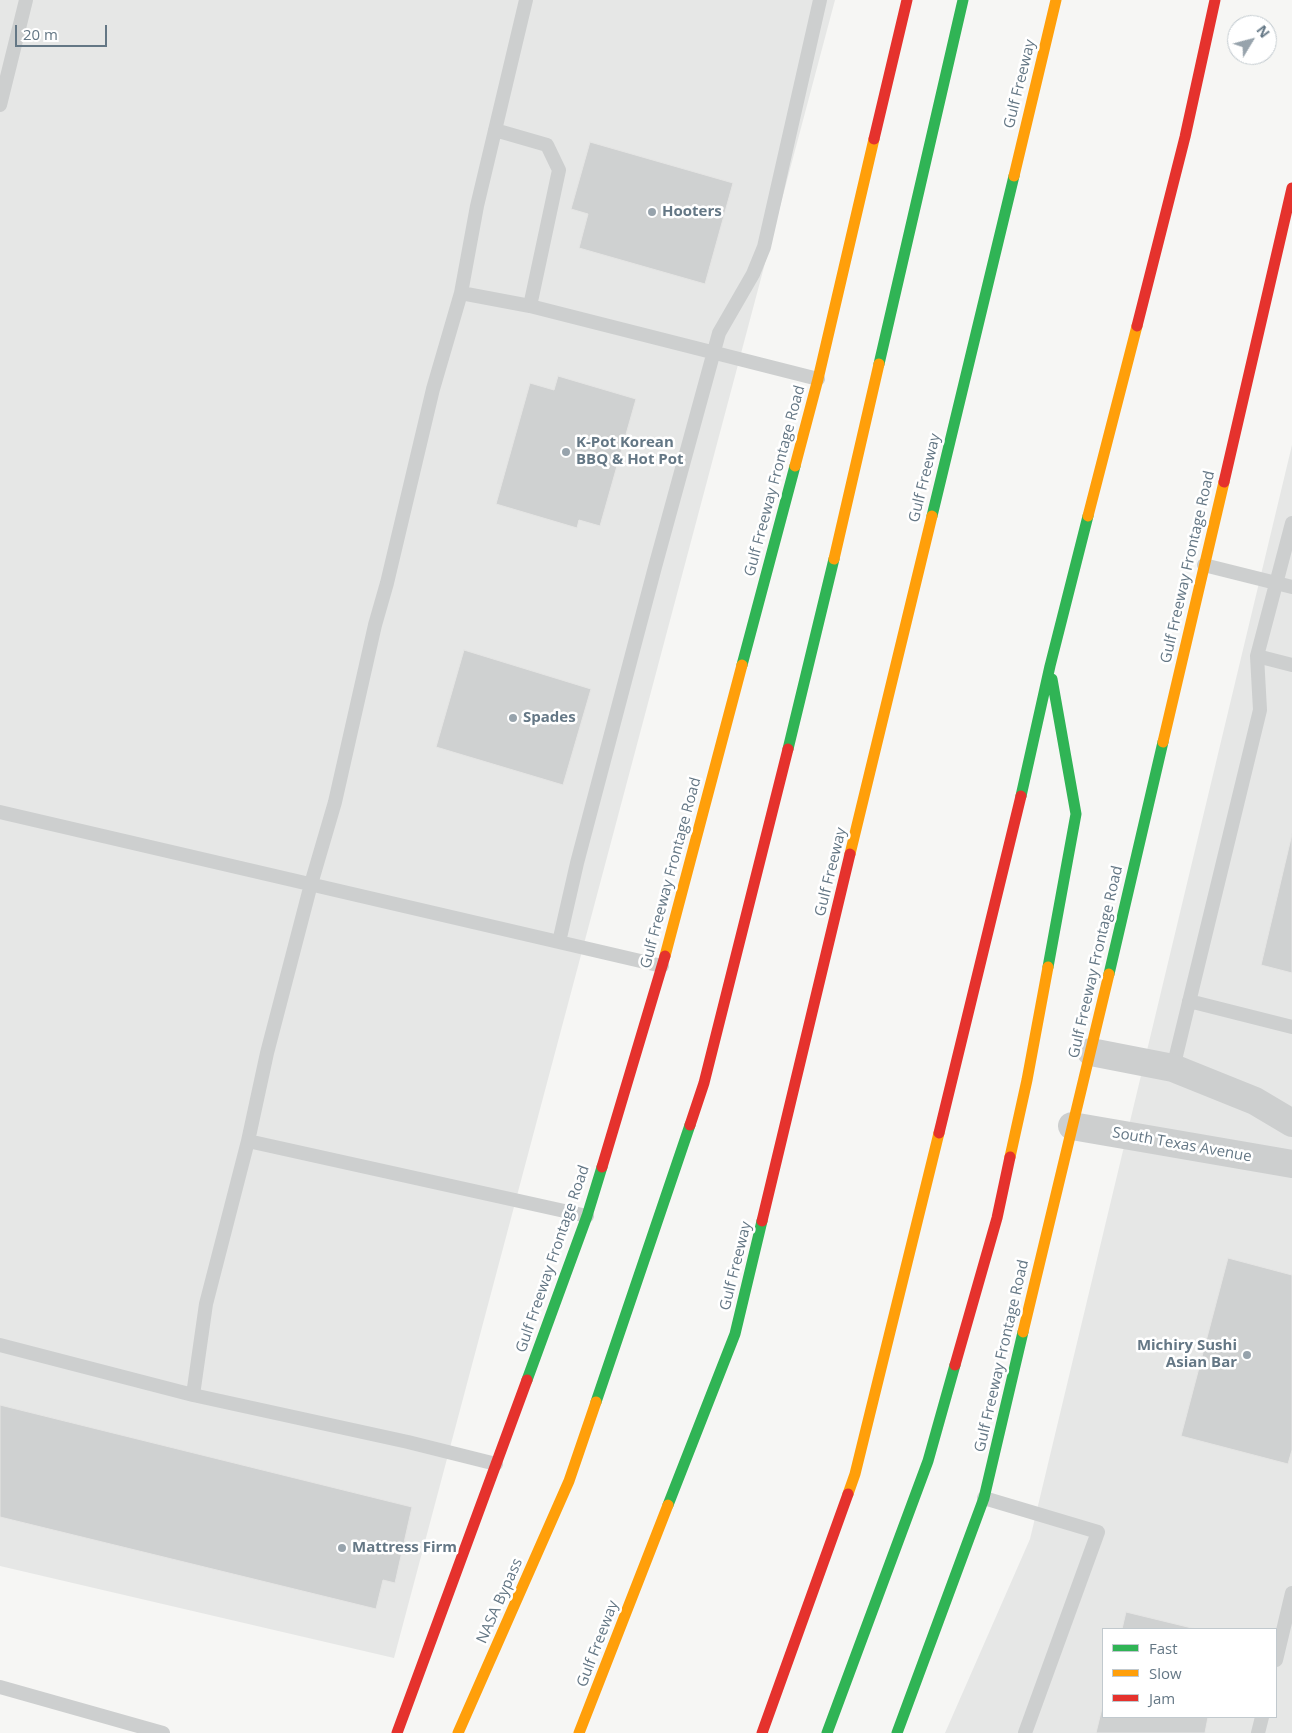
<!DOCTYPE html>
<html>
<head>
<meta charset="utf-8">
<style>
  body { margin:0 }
  #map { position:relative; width:1292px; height:1733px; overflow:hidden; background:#f6f6f4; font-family:"Open Sans",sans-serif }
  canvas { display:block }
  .legend { position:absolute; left:1102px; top:1628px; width:175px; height:90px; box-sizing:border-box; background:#fff; border:1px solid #c1c9ce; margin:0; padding:6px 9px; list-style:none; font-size:15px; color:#647785 }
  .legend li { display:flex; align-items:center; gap:10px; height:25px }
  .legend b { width:25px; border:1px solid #c1c9ce }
  .north { position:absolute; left:1227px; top:15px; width:50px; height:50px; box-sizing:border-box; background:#fff; border:1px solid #c1c9ce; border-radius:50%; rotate:53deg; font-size:14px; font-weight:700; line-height:20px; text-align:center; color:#647785 }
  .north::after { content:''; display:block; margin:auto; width:18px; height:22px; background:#97a3ac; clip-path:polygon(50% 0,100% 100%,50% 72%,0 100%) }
  .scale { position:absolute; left:15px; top:25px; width:92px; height:22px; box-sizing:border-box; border:2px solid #647785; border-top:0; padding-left:6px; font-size:15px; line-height:18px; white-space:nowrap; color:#647785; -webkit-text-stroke:4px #fff; paint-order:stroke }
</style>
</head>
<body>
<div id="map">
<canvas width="1292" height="1733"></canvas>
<ul class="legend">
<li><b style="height:6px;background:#30b455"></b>Fast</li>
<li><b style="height:6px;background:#ff9f0a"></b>Slow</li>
<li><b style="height:6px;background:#e5322d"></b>Jam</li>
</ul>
<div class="north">N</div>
<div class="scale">20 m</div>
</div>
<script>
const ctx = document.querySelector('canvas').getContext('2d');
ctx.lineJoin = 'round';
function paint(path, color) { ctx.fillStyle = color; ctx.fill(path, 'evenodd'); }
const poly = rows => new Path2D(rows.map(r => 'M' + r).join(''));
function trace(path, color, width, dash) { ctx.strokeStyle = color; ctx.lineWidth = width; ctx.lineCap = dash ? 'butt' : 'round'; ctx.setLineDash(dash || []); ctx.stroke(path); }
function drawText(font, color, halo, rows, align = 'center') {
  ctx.font = font + ' "Open Sans",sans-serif'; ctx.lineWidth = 5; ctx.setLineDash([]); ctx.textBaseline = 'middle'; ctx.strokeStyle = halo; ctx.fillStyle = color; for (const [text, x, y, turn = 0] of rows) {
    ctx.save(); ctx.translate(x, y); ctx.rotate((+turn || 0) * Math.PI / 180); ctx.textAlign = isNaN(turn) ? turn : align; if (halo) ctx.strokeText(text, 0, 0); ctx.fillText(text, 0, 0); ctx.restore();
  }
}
paint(poly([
  [0,0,835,0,394,1658,0,1566],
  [1292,445,1292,1733,945,1733,1030,1539],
  [1103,1629,1276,1629,1276,1717,1103,1717]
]), '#e6e7e6');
const building = poly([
  [590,142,733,183,705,284,579,248,588,214,571,209,590,142],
  [558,376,636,399,600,526,579,520,577,528,496,504,530,383,554,390,558,376],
  [464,650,591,689,563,785,436,747,464,650],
  [1292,834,1292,973,1261,965,1292,834],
  [1228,1258,1292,1275,1292,1450,1288,1464,1181,1436,1228,1258],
  [0,1405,412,1507,395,1583,383,1580,376,1609,0,1517,0,1405],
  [1126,1612,1196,1629,1122,1629,1126,1612],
  [1103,1704,1103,1717,1208,1717,1205,1733,1096,1733,1103,1704]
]);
paint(building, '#cfd1d1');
trace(building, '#e5e5e4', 1);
trace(poly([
  [0,105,26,0],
  [495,130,547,145,559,170,530,306],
  [461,293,530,306,818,379],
  [1204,565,1292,587],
  [1257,656,1292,665],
  [0,812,662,966],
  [559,942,577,863,655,567,719,333,753,274,764,247,820,0],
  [1189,1001,1292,1027],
  [1173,1068,1260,710,1257,656,1292,523],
  [248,1141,587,1216],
  [0,1345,193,1395,408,1442,496,1464],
  [193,1395,206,1304,248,1141,267,1053,311,884,335,802,375,625,387,583,433,389,461,293,477,206,526,0],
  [984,1498,1098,1532,1025,1733],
  [1276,1660,1292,1593],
  [0,1687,163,1733],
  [1258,1733,1262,1717]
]), '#cdcfcf', 14);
trace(poly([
  [1091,1052,1173,1068,1255,1101,1292,1123],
  [1072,1126,1292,1164]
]), '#cdcfcf', 28);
trace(poly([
  [879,364,963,0],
  [932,516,1014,176],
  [742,665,795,466],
  [788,749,834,559],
  [1021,796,1050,666,1088,516],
  [1048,967,1076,814,1052,679],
  [1109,974,1163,742],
  [527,1380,587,1216,602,1167],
  [596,1402,690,1125],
  [668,1505,735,1334,762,1221],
  [827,1733,928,1461,955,1365],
  [897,1733,984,1498,1023,1332]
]), '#30b455', 11);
trace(poly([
  [1014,176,1056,0],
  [795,466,818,379,874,139],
  [1088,516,1137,326],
  [834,559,879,364],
  [1163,742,1224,482],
  [850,854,932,516],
  [665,956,742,665],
  [1010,1157,1027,1080,1048,967],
  [1023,1332,1109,974],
  [848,1494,855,1474,939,1133],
  [458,1733,569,1481,596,1402],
  [579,1733,668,1505]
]), '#ff9f0a', 11);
trace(poly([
  [874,139,907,0],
  [1137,326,1185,137,1215,0],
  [1224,482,1292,188],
  [690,1125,704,1083,788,749],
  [939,1133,1021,796],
  [602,1167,665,956],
  [762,1221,850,854],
  [955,1365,997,1218,1010,1157],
  [397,1733,527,1380],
  [762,1733,848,1494]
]), '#e5322d', 11);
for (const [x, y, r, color] of [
  [652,212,5,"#97a3ac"],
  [566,452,5,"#97a3ac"],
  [513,718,5,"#97a3ac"],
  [1247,1355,5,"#97a3ac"],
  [342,1548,5,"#97a3ac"]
]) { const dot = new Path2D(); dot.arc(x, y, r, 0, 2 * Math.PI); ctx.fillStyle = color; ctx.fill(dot); trace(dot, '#fff', 2); }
drawText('15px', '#647785', '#fff', [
  ["Gulf Freeway",1020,84,-76],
  ["Gulf Freeway",925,478,-76],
  ["Gulf Freeway Frontage Road",775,481,-75],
  ["Gulf Freeway Frontage Road",1188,567,-77],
  ["Gulf Freeway",831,872,-76],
  ["Gulf Freeway Frontage Road",671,873,-75],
  ["Gulf Freeway Frontage Road",1096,962,-77],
  ["South Texas Avenue",1182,1145,10],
  ["Gulf Freeway Frontage Road",553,1259,-71],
  ["Gulf Freeway",736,1266,-76],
  ["Gulf Freeway Frontage Road",1002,1356,-77],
  ["NASA Bypass",500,1601,-66],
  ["Gulf Freeway",598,1644,-69]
]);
drawText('bold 15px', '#647785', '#fff', [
  ["Hooters",662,212],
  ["K-Pot Korean",576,443],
  ["BBQ & Hot Pot",576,460],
  ["Spades",523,718],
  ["Michiry Sushi",1237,1346,"right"],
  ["Asian Bar",1237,1363,"right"],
  ["Mattress Firm",352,1548]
], 'left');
</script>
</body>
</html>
